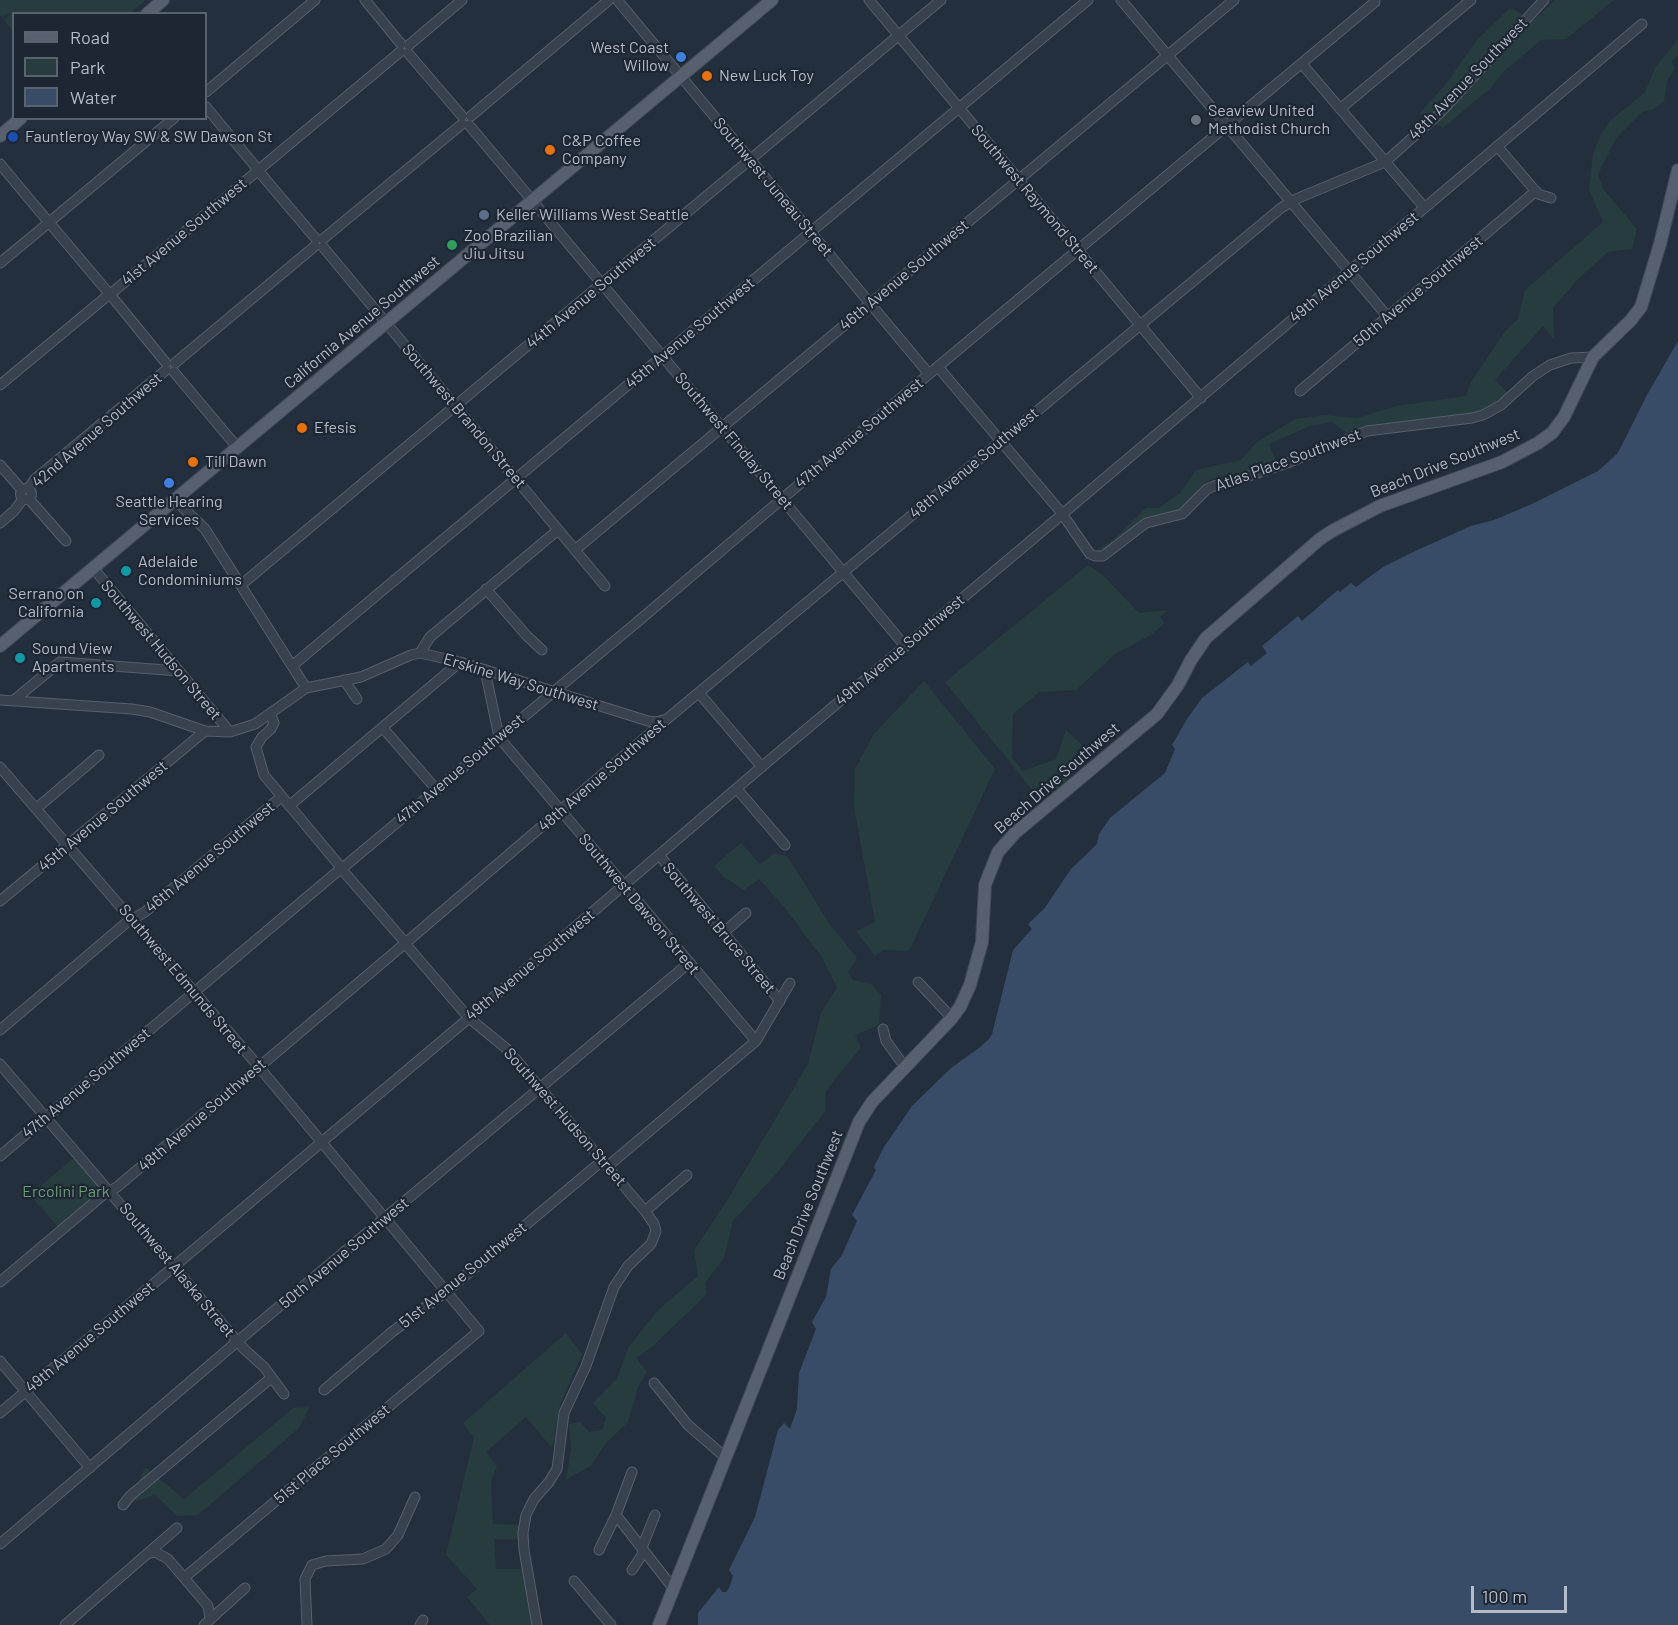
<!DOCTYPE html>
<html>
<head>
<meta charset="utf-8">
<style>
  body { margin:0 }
  #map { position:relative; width:1678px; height:1625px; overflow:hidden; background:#242f3e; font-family:Barlow,sans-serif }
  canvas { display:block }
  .legend { position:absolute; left:12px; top:12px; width:195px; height:108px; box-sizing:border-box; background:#1d2633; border:2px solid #59626f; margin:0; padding:8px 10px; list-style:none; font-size:18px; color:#b4bcc9 }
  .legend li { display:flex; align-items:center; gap:12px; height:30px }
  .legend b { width:30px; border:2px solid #59626f }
  .scale { position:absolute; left:1471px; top:1586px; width:96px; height:27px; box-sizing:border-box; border:3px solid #b4bcc9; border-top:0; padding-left:8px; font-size:18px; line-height:21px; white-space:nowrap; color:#b4bcc9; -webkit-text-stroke:4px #1d2633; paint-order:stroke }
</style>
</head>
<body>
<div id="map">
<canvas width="1678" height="1625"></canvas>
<ul class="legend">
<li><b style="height:8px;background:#56606e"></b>Road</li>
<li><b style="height:16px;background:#263c3f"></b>Park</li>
<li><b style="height:16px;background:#394c67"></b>Water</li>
</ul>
<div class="scale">100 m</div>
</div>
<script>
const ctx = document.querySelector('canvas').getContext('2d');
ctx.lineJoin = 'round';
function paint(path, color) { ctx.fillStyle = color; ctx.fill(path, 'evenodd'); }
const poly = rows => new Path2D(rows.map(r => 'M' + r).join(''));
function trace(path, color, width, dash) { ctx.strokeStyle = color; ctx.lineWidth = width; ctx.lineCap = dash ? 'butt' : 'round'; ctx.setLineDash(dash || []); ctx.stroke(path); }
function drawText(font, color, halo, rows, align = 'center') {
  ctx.font = font + ' Barlow,sans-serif'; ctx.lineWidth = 4.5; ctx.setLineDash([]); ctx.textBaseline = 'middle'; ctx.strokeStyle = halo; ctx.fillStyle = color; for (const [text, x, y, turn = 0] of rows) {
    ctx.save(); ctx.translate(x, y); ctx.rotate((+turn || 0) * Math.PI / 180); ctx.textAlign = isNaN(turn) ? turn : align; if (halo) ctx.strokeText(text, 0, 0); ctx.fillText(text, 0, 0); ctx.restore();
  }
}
paint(poly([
  [0,0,146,0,130,13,14,14,13,31,4,20,10,15,8,13,2,17,0,15],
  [1555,0,1614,0,1566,39,1541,40,1503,72,1492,87,1443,128,1419,114,1446,84,1476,41,1510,8,1534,20],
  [1678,39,1678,55,1672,61,1675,69,1667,81,1664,101,1654,109,1643,111,1617,137,1598,174,1604,190,1637,229,1632,249,1608,252,1577,280,1553,308,1554,339,1543,326,1495,380,1508,393,1490,406,1472,413,1366,426,1347,433,1332,422,1310,426,1269,444,1276,460,1241,473,1212,479,1203,484,1179,511,1144,518,1105,551,1095,551,1114,539,1146,508,1159,508,1180,493,1196,470,1241,460,1257,442,1295,419,1324,415,1357,418,1396,406,1466,396,1471,382,1506,330,1518,319,1525,290,1603,222,1589,190,1593,154,1602,132,1611,120,1645,92,1655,68],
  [1088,565,1103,575,1139,613,1170,610,1160,616,1164,623,1151,635,1115,654,1076,690,1039,692,1013,714,1012,758,1023,771,1056,759,1066,730,1091,753,1066,781,1041,801,945,682],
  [924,681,995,769,909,951,883,950,875,956,856,931,875,922,854,807,855,769,873,735],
  [741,843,760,864,774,853,787,856,831,926,857,958,848,972,853,980,872,984,881,995,879,1025,855,1035,861,1047,826,1091,825,1111,777,1173,733,1221,724,1258,705,1283,707,1294,652,1347,636,1358,647,1372,638,1387,628,1422,605,1444,591,1466,566,1479,571,1451,569,1424,580,1422,589,1432,602,1430,606,1418,593,1403,617,1379,628,1348,658,1310,698,1276,694,1250,729,1197,808,1064,821,1013,837,987,821,956,785,908,759,879,744,890,724,877,714,866],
  [75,1157,103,1189,58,1227,30,1195],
  [566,1333,582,1354,560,1405,552,1448,526,1417,486,1452,497,1466,491,1480,493,1524,519,1525,519,1539,494,1539,496,1569,523,1569,532,1625,490,1625,467,1597,477,1589,446,1555,474,1437,463,1423],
  [310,1407,299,1428,198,1515,177,1516,155,1495,130,1503,145,1467,184,1499,293,1408]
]), '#263c3f');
paint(poly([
  [1678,341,1678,1625,698,1625,698,1613,719,1587,722,1592,726,1592,729,1588,733,1576,729,1570,755,1517,778,1430,784,1423,790,1429,797,1409,799,1373,816,1329,812,1322,826,1297,831,1269,842,1255,857,1221,852,1215,876,1170,874,1167,884,1147,912,1106,951,1068,979,1048,989,1039,992,1034,1013,950,1032,929,1028,924,1044,909,1071,869,1097,844,1099,834,1110,818,1165,773,1175,749,1172,745,1187,719,1202,698,1248,662,1251,666,1267,653,1262,646,1298,616,1302,621,1338,590,1340,592,1351,583,1356,587,1383,567,1413,552,1471,526,1494,520,1532,504,1598,471,1617,454,1622,445,1647,395]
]), '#394c67');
const minor = poly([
  [365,0,401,44],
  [869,0,1201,398],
  [1121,0,1387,316],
  [618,1,929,374],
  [409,45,462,0],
  [408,53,462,116],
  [1302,64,1424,207],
  [206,92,315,0],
  [206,107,255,166],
  [1340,109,1471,0],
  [471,116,609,0],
  [469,125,905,646],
  [1497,146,1538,194,1551,198],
  [0,164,46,219],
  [262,167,400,52],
  [261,174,316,239],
  [53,219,174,118],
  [52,226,107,291],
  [323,239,462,124],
  [323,247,605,586],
  [0,263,46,225],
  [114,291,255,173],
  [113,298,166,363],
  [175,363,315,246],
  [938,367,1060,511],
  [174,372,237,447],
  [0,385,106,297],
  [1300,391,1536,191],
  [0,465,22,490],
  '20.5 494a5.5 5.5 0 1 1 11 0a5.5 5.5 0 1 1-11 0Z',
  [28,489,35,479,166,370],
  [29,499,66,541],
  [175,500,205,529,306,688],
  [1066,511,1642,24],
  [1065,518,1090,554,1095,556,1103,556,1146,523,1182,514,1207,489,1214,486,1228,483,1290,462,1367,431,1472,418,1483,415,1501,405,1533,376,1550,365,1571,358,1593,357],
  [0,523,14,511,23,499],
  [575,550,1234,0],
  [93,568,230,732],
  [241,585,941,0],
  [486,589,527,636,542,650],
  [420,653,430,637,558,530],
  [292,666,1088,0],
  [485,670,499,737,502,741,756,1041],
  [344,680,357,699],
  [699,693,762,767],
  [0,700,132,709,150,712,205,731,230,732,255,724,306,688,361,677,411,655,420,653,460,662,648,721,657,722,663,720],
  [14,700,60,662,179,671],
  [271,715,274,723,271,729,262,737,256,747,264,775,339,865],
  [383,728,436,789],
  [0,767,254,1061,479,1331,185,1577],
  [737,789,785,845],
  [289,806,460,662],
  [37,808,99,755],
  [659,855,780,1001],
  [345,866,642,618,929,374,1375,2],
  [344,872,403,940],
  [0,901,205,731],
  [723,933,746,913],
  [409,940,667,719,1281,208,1296,199,1385,162,1439,114,1544,0],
  [408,947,469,1018,507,1049,645,1211,654,1224,656,1231,651,1244,628,1266,614,1287,586,1366,564,1413,557,1469,549,1482,534,1499,526,1515,523,1533,524,1550,537,1625],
  [918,982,952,1018],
  [883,1029,886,1041,905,1067],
  [0,1030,126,923,145,912,281,797],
  [0,1064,244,1349,264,1367,284,1394],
  [0,1156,338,871],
  [608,1166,756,1041,790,983],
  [645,1211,687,1175],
  [0,1282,103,1195,117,1187,402,946],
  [0,1361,90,1468],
  [654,1383,688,1425,725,1457],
  [324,1390,392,1332,447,1291,603,1160],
  [0,1413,469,1018,765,764,1059,517],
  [123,1505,130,1496,271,1378],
  [616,1515,673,1588],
  [0,1544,232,1346,689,963],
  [599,1550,616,1515,632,1472],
  [147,1554,155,1552,168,1559,208,1606,210,1619],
  [632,1570,642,1555,643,1545,655,1515],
  [574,1581,611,1625],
  [65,1625,177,1528],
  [204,1625,245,1588],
  [307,1625,305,1579,312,1565,326,1561,363,1559,386,1549,398,1535,415,1497],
  [420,1625,423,1620]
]);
const major = poly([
  [147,14,163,0],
  [0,136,21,118],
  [0,646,772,0],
  [659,1625,859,1122,872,1102,952,1018,960,1007,970,985,982,942,985,885,998,852,1015,833,1157,714,1178,685,1191,660,1206,638,1320,539,1332,531,1380,506,1502,462,1538,443,1552,433,1564,417,1593,357,1631,320,1641,307,1660,244,1678,170]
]);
trace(minor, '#565f6c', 11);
trace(major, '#414a57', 14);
trace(minor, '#38414e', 9);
trace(major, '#56606e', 12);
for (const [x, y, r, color] of [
  [681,57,6,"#3f7fe0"],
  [707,76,6,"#e8710a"],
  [1196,120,6,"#6b7280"],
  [13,137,6,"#1a4fb4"],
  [550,150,6,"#e8710a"],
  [484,215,6,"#5c6f8a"],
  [452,245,6,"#2e9e5b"],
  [302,428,6,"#e8710a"],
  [193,462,6,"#e8710a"],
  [169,483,6,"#3f7fe0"],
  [126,571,6,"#0f9aa8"],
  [96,603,6,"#0f9aa8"],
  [20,658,6,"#0f9aa8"]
]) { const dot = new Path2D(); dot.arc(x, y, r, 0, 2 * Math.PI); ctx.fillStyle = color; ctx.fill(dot); trace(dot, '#1d2633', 2); }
drawText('16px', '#b4bcc9', '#1d2633', [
  ["West Coast",669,48,"right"],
  ["Willow",669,66,"right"],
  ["New Luck Toy",719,76],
  ["Seaview United",1208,111],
  ["Methodist Church",1208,129],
  ["Fauntleroy Way SW & SW Dawson St",25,137],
  ["C&P Coffee",562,141],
  ["Company",562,159],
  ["Keller Williams West Seattle",496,215],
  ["Zoo Brazilian",464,236],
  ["Jiu Jitsu",464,254],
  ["Efesis",314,428],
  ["Till Dawn",205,462],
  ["Seattle Hearing",169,502,"center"],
  ["Services",169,520,"center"],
  ["Adelaide",138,562],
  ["Condominiums",138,580],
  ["Serrano on",84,594,"right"],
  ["California",84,612,"right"],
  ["Sound View",32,649],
  ["Apartments",32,667]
], 'left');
drawText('16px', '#b4bcc9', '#1d2633', [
  ["48th Avenue Southwest",1468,79,-46],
  ["Southwest Juneau Street",773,187,50],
  ["Southwest Raymond Street",1035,199,50],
  ["41st Avenue Southwest",184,232,-40],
  ["49th Avenue Southwest",1354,267,-40],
  ["46th Avenue Southwest",904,275,-40],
  ["50th Avenue Southwest",1418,291,-40],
  ["44th Avenue Southwest",591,293,-40],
  ["California Avenue Southwest",362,322,-40],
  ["45th Avenue Southwest",690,333,-40],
  ["Southwest Brandon Street",464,416,50],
  ["42nd Avenue Southwest",97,430,-41],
  ["47th Avenue Southwest",859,433,-40],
  ["Southwest Findlay Street",734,441,50],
  ["Atlas Place Southwest",1288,460,-20],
  ["48th Avenue Southwest",974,463,-40],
  ["Beach Drive Southwest",1445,463,-22],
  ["Southwest Hudson Street",161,650,50],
  ["49th Avenue Southwest",900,650,-40],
  ["Erskine Way Southwest",521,682,17],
  ["47th Avenue Southwest",460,769,-40],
  ["48th Avenue Southwest",602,775,-41],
  ["Beach Drive Southwest",1057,778,-41],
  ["45th Avenue Southwest",103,816,-40],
  ["46th Avenue Southwest",210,857,-40],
  ["Southwest Dawson Street",639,904,50],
  ["Southwest Bruce Street",719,928,50],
  ["49th Avenue Southwest",530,965,-40],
  ["Southwest Edmunds Street",183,979,50],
  ["47th Avenue Southwest",86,1083,-40],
  ["48th Avenue Southwest",202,1115,-41],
  ["Southwest Hudson Street",565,1117,49],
  ["Beach Drive Southwest",808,1205,-68],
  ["50th Avenue Southwest",344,1253,-40],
  ["Southwest Alaska Street",177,1270,50],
  ["51st Avenue Southwest",463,1275,-39],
  ["49th Avenue Southwest",90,1337,-40],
  ["51st Place Southwest",332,1454,-40]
]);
drawText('16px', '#6b9a76', '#1d2633', [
  ["Ercolini Park",66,1192]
]);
</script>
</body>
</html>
